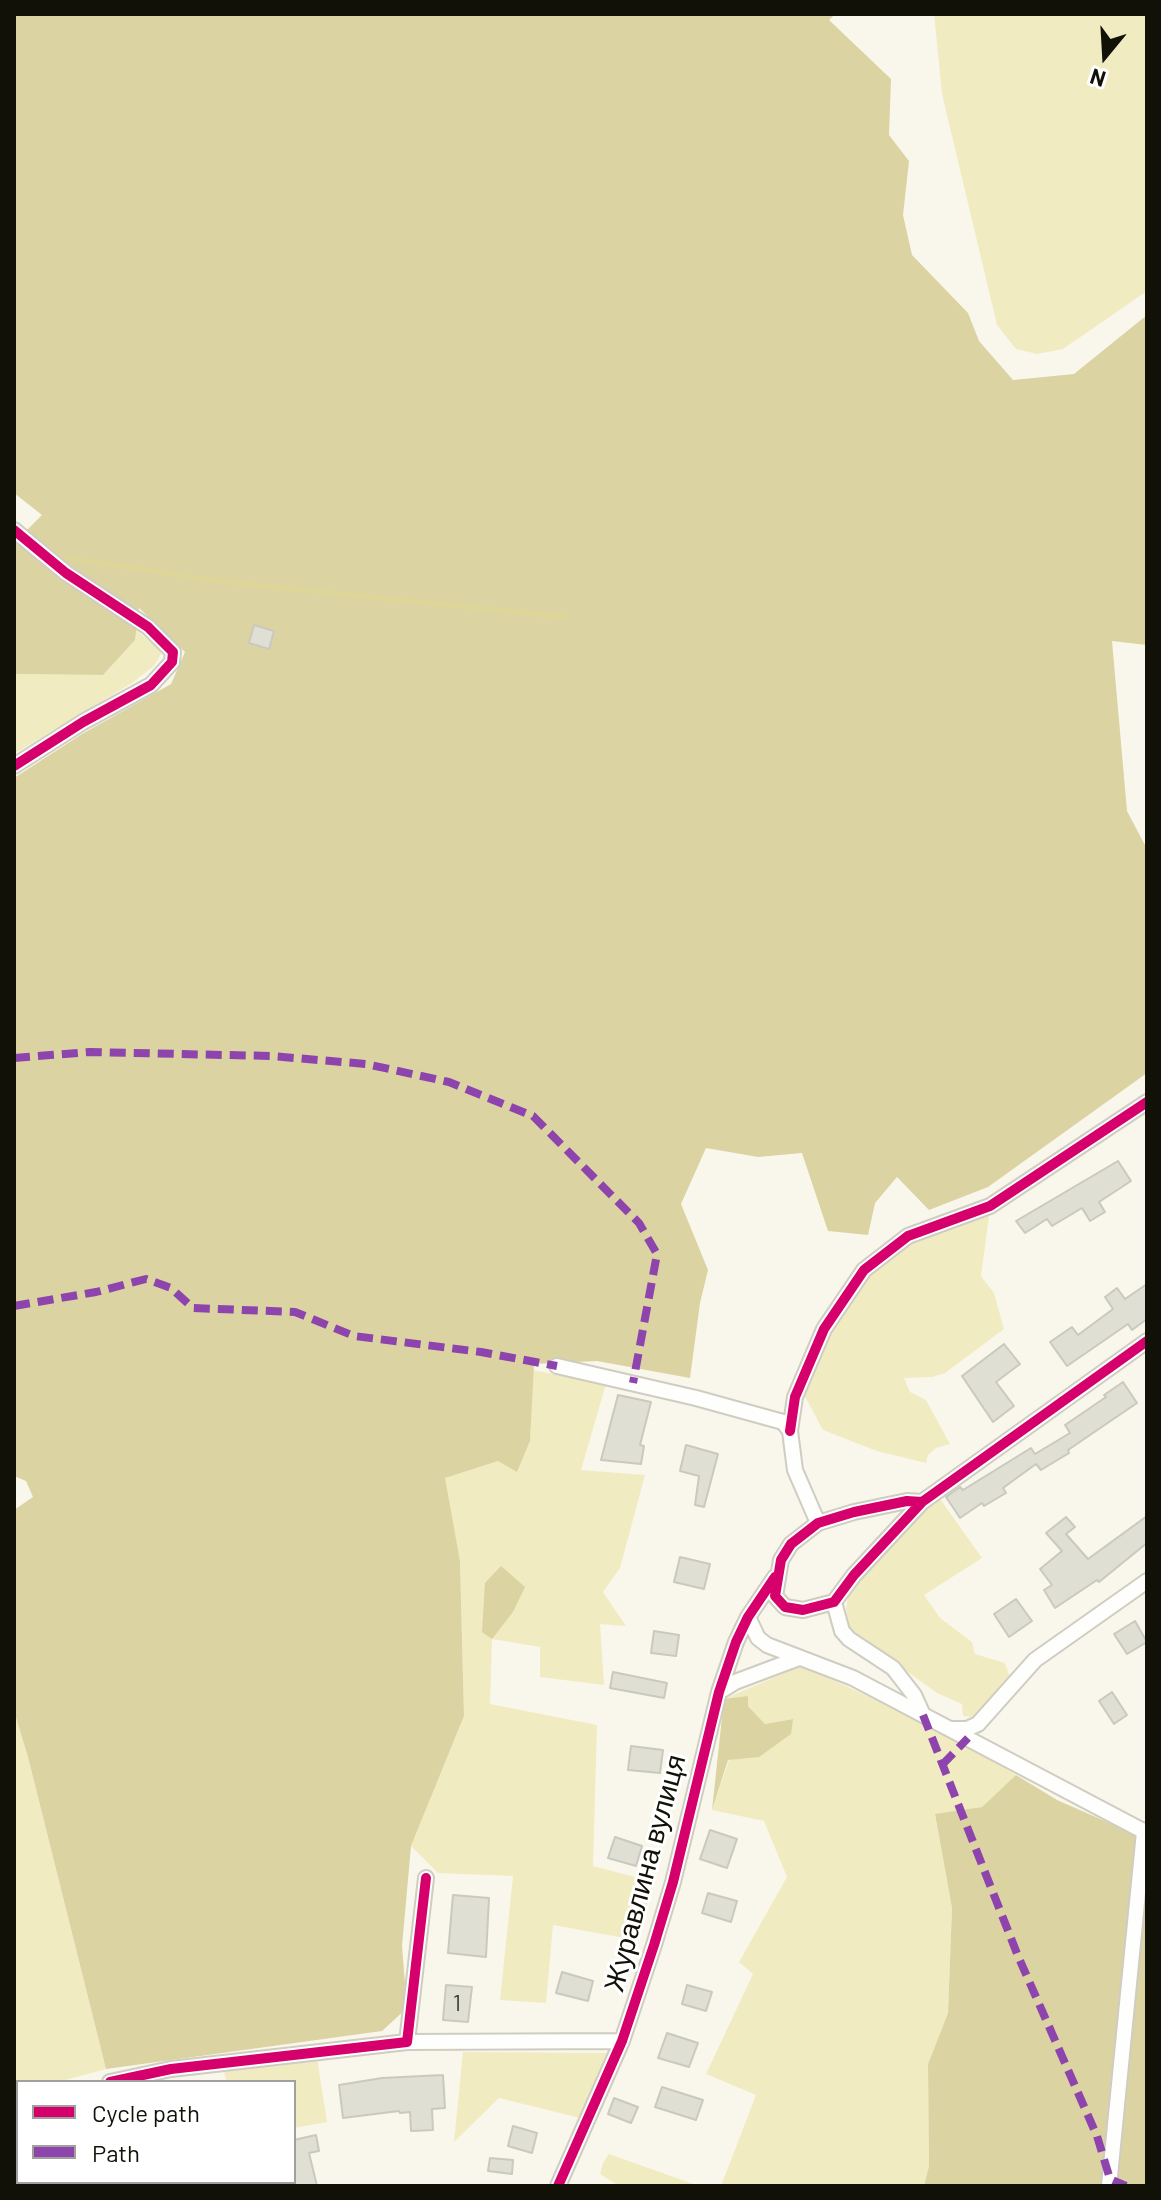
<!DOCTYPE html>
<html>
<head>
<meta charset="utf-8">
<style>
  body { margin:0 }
  #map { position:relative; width:1161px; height:2200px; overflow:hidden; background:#f9f7eb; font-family:Barlow,sans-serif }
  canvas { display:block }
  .frame { position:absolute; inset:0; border:16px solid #121107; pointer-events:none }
  .legend { position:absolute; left:16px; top:2080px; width:280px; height:104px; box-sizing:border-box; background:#fff; border:2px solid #a0a09c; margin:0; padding:10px 14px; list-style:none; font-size:24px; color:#121107 }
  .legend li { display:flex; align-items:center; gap:16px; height:40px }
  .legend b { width:40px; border:2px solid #a0a09c }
  .north { position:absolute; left:1065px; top:16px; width:80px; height:80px; -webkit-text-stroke:6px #fff; paint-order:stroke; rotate:198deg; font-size:22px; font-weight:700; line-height:32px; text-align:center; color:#121107 }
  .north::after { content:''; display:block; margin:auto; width:28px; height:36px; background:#121107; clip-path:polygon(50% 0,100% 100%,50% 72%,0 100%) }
</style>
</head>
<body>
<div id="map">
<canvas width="1161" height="2200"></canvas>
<div class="frame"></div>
<ul class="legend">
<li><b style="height:10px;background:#d6006c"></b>Cycle path</li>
<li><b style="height:10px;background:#8e44ad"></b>Path</li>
</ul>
<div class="north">N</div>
</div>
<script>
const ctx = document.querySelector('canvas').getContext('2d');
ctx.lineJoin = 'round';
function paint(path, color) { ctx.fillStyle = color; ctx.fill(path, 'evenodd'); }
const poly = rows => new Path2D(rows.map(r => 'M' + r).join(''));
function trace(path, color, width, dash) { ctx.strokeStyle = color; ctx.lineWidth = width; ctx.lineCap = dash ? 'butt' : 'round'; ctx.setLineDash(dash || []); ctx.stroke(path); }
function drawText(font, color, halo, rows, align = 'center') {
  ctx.font = font + ' Barlow,sans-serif'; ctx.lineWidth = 6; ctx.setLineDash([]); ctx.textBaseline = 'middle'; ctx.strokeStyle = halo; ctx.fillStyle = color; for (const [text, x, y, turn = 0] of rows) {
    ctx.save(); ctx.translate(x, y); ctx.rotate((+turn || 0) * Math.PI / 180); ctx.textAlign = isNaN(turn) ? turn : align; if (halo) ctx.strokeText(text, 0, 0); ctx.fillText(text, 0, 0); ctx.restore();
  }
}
paint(poly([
  [934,14,1147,14,1147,291,1063,349,1037,354,1016,349,997,325,942,94],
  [136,630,162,652,154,666,132,683,14,754,14,674,103,675,135,640],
  [990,1209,981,1276,994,1293,1004,1329,945,1373,932,1377,904,1378,910,1392,926,1400,950,1444,936,1448,928,1455,926,1463,877,1451,823,1430,801,1389,828,1329,866,1272,910,1239],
  [533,1370,606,1384,581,1470,645,1475,620,1568,603,1592,626,1626,600,1624,604,1685,540,1677,540,1647,492,1639,490,1704,597,1725,593,1866,654,1882,636,1940,553,1925,546,2003,500,2000,513,1876,438,1873,411,1846,464,1716,460,1561,444,1478,498,1461,517,1471,530,1441],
  [938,1496,982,1558,924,1595,940,1618,972,1642,975,1654,1005,1663,1010,1678,974,1717,963,1716,962,1704,937,1693,855,1634,849,1625,846,1609,849,1591,871,1563],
  [801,1666,930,1724,1016,1775,982,1807,935,1815,952,1908,948,2013,928,2064,929,2166,924,2186,721,2186,756,2095,706,2074,753,1974,739,1962,787,1877,764,1821,712,1810,729,1760,793,1719,765,1724,748,1706,724,1699],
  [14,1711,28,1757,106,2069,58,2082,18,2082,18,2093,14,2094],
  [463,2052,607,2053,580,2118,499,2098,454,2142],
  [317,2058,327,2122,294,2128,294,2082,227,2082,224,2072],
  [18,2114,18,2182,136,2182,138,2186,14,2186,14,2115],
  [609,2154,699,2186,619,2186,600,2174,603,2163]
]), '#f1ebc2');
paint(poly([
  [14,14,835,14,829,20,891,79,889,135,909,161,903,215,912,255,968,313,979,341,1013,380,1074,374,1147,315,1147,645,1112,641,1127,811,1147,849,1147,1073,988,1187,929,1210,897,1177,875,1203,868,1235,828,1231,802,1153,758,1157,706,1148,681,1204,708,1270,700,1303,690,1378,597,1361,534,1364,530,1441,517,1472,498,1461,445,1478,460,1561,464,1716,411,1846,402,1946,407,2008,382,2031,106,2069,28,1757,14,1711,14,1510,33,1497,26,1481,14,1476,14,778,82,734,171,684,185,652,139,608,135,640,103,675,14,674,14,543,42,515,14,493],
  [501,1566,525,1587,513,1612,492,1639,482,1632,485,1583],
  [748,1696,748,1706,765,1724,793,1719,791,1734,759,1757,728,1760,712,1810,724,1699],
  [1016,1775,1057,1800,1139,1836,1107,2186,924,2186,929,2166,928,2064,948,2013,952,1908,935,1814,982,1807],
  [1147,1852,1147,2186,1113,2186]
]), '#dbd3a2');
trace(poly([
  [61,557,225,582,565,617]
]), '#ded598', 5);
const building = poly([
  [254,625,274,631,269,649,249,643,254,625],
  [1118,1161,1131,1181,1099,1202,1105,1212,1090,1221,1082,1208,1052,1226,1047,1219,1025,1233,1016,1221,1118,1161],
  [1147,1284,1147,1319,1132,1330,1128,1324,1067,1366,1050,1342,1072,1327,1078,1335,1113,1309,1105,1297,1117,1288,1125,1299,1147,1284],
  [1004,1344,1020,1364,996,1382,1014,1406,993,1422,962,1376,1004,1344],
  [1123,1382,1137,1403,1068,1450,1069,1453,1041,1470,1036,1464,1003,1488,1006,1493,984,1506,982,1503,960,1518,946,1497,960,1487,963,1490,1031,1448,1035,1454,1070,1433,1065,1425,1106,1397,1104,1395,1123,1382],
  [618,1395,651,1402,640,1445,644,1446,641,1464,601,1460,618,1395],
  [686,1445,718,1454,704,1507,695,1505,699,1476,680,1471,686,1445],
  [1147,1516,1147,1543,1099,1582,1097,1580,1055,1608,1044,1590,1052,1585,1040,1569,1062,1551,1046,1533,1066,1517,1075,1527,1066,1534,1088,1559,1147,1516],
  [680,1557,710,1564,704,1589,674,1582,680,1557],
  [1016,1599,1032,1621,1009,1637,994,1614,1016,1599],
  [1135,1621,1147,1642,1127,1654,1114,1634,1135,1621],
  [654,1631,679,1635,676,1656,651,1653,654,1631],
  [613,1672,667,1683,664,1698,610,1688,613,1672],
  [1112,1692,1127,1715,1114,1724,1099,1701,1112,1692],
  [631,1746,663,1750,660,1773,628,1770,631,1746],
  [710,1830,737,1839,727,1868,700,1859,710,1830],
  [615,1837,642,1846,636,1866,608,1858,615,1837],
  [708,1893,737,1901,731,1922,702,1913,708,1893],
  [453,1895,489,1898,486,1957,448,1953,453,1895],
  [562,1972,593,1981,588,2001,556,1993,562,1972],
  [446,1985,472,1987,468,2022,443,2020,446,1985],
  [687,1985,712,1992,706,2011,682,2004,687,1985],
  [667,2033,698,2043,689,2067,658,2058,667,2033],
  [443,2075,445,2108,432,2109,433,2130,411,2131,410,2112,400,2113,399,2111,343,2118,339,2085,382,2078,443,2075],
  [662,2087,703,2100,696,2120,655,2107,662,2087],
  [614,2098,638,2107,631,2123,608,2114,614,2098],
  [513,2126,537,2133,532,2153,508,2146,513,2126],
  [316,2135,319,2151,309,2153,317,2186,294,2186,294,2140,316,2135],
  [490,2158,513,2160,512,2174,488,2171,490,2158]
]);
paint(building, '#e0dfd4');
trace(building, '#cac9be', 2);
const street = poly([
  [14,530,66,573,148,627,173,652,172,662,151,685,83,722,14,766],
  [557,1366,696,1398,783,1422,790,1431,795,1470,818,1523],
  [790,1431,795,1397,824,1329,864,1270,908,1236,990,1206,1147,1102],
  [922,1502,907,1501,854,1512,818,1523,791,1544,781,1560,775,1596,785,1607,803,1610,834,1602,854,1575,922,1502,1147,1341],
  [834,1602,842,1631,849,1639,893,1668,914,1695,923,1715],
  [748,1617,758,1638,767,1645,853,1678,1147,1833],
  [719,1692,735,1682,799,1658],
  [952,1729,967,1729,978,1724,1035,1660,1147,1581],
  [407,2042,622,2041],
  [110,2082,171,2069,407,2042,426,1878],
  [14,2103,18,2102],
  [558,2186,622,2041,654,1945,673,1882,719,1692,736,1642,748,1617,775,1577],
  [1109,2186,1144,1832,1147,1830]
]);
trace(street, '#cfcdc2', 18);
trace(street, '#fefefc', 14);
trace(poly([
  [14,1058,90,1052,271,1056,366,1064,449,1082,533,1116,639,1223,657,1254,633,1383],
  [14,1306,96,1292,146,1279,171,1288,193,1308,295,1312,354,1336,481,1352,557,1366],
  [923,1715,1018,1956,1097,2136,1110,2179,1126,2186],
  [942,1765,968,1738]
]), '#8e44ad', 8, [16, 8]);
trace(poly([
  [14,530,66,573,148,627,173,652,172,662,151,685,83,722,14,766],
  [790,1431,795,1397,824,1329,864,1270,908,1236,990,1206,1147,1102],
  [922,1502,907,1501,854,1512,818,1523,791,1544,781,1560,775,1596,785,1607,803,1610,834,1602,854,1575,922,1502,1147,1341],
  [110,2082,171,2069,407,2042,426,1878],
  [558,2186,622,2041,654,1945,673,1882,719,1692,736,1642,748,1617,775,1577]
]), '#d6006c', 10);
drawText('24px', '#46443a', null, [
  ["1",457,2003]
]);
drawText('28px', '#121107', '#fff', [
  ["Журавлина вулиця",645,1873,-75]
]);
</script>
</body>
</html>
